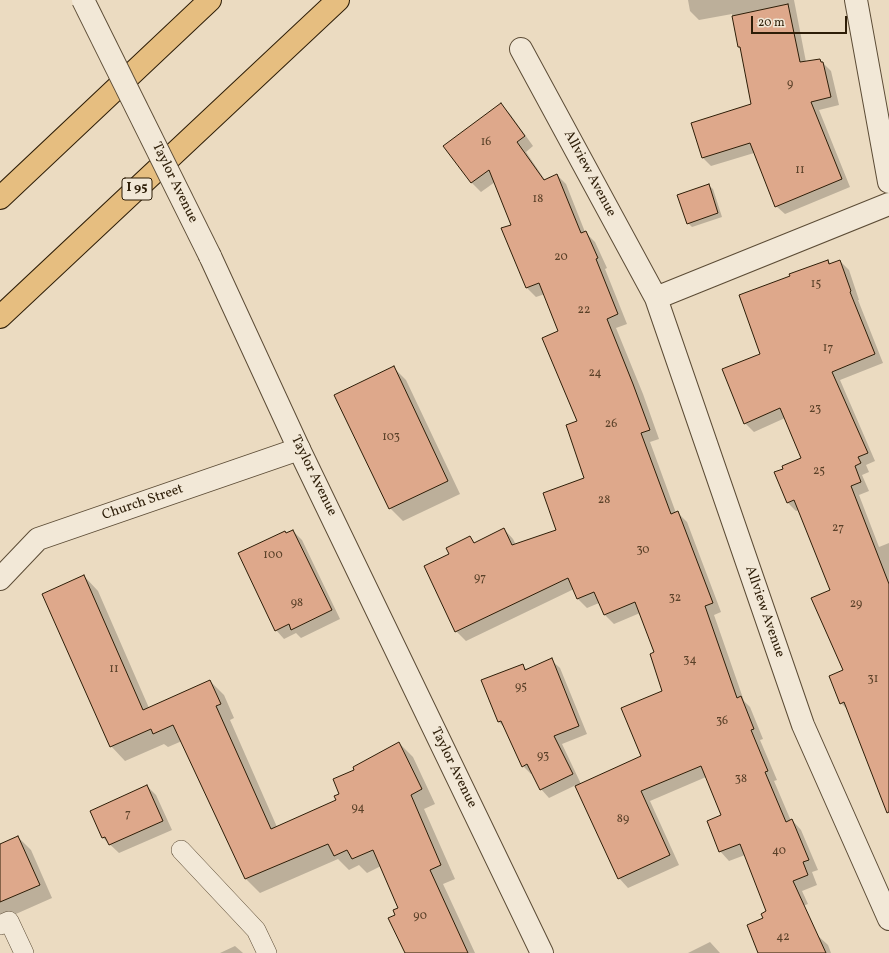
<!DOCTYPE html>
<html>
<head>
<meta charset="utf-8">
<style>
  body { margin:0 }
  #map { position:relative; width:889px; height:953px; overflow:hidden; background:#ebdbc1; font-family:Vollkorn,serif }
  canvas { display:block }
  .scale { position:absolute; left:751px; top:16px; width:96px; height:18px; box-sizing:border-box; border:2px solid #2d1d07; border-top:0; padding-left:5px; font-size:12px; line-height:14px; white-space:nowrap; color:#2d1d07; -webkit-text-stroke:3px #f2e8d7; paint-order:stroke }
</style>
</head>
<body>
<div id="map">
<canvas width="889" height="953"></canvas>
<div class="scale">20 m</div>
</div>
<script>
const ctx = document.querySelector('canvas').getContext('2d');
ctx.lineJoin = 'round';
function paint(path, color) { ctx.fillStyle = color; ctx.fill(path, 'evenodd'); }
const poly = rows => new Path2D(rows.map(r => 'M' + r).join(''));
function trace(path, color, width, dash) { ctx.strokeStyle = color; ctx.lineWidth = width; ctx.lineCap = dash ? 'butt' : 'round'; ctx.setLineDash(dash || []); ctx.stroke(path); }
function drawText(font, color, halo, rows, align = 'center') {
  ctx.font = font + ' Vollkorn,serif'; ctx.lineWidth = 3; ctx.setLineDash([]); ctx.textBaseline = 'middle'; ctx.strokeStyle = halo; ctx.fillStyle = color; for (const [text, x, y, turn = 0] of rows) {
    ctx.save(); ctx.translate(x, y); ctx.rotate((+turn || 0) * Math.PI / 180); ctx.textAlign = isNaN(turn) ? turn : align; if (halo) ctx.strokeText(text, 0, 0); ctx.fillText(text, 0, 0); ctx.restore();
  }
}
paint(poly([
  [688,0,794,0,806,62,820,60,831,71,839,105,819,110,850,187,785,214,776,206,754,153,711,166,703,158,752,104,742,50,739,47,732,14,699,20,690,11],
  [501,105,510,114,533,146,526,152,545,180,557,175,566,184,585,232,595,242,607,268,605,269,627,324,616,328,643,394,659,439,650,442,676,513,678,513,687,522,721,612,714,615,744,701,750,707,763,739,760,740,777,780,774,781,791,821,792,820,801,830,818,870,812,872,817,885,802,891,808,904,775,916,745,855,729,861,720,851,722,816,706,777,650,801,679,865,628,888,619,878,576,785,549,798,541,789,533,774,531,774,523,766,505,728,499,722,522,665,527,670,551,660,560,668,587,734,562,744,581,784,642,756,663,692,655,653,640,613,614,624,605,615,599,603,587,608,577,598,574,589,466,641,456,631,451,555,470,538,475,543,504,529,513,539,516,545,557,531,586,479,578,422,560,331,545,294,536,297,527,288,512,225,495,182,481,192,471,182],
  [708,185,713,189,722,217,692,227,688,223],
  [828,261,831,264,840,261,849,270,859,300,858,300,883,363,840,380,875,461,866,465,869,472,862,475,869,491,859,495,879,547,889,543,889,809,849,711,841,703,844,671,832,590,799,510,796,511,788,503,776,473,784,470,802,458,785,418,754,432,745,423,761,354],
  [393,367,406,380,460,494,403,521,390,508],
  [293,531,302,540,340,619,301,638,296,633,284,639,276,630,286,534],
  [84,576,98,591,149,708,210,681,224,695,234,718,230,720,277,827,337,801,355,770,399,743,413,757,435,804,424,809,455,879,443,884,475,953,406,953,397,915,400,909,381,866,367,873,359,865,349,870,338,859,260,893,246,879,182,741,168,747,164,744,125,761,111,746],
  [147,786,156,795,172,830,119,853,102,837],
  [18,837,31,850,52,898,0,921,0,845],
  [816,934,828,945,831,953,767,953],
  [710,942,720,953,688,953],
  [235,946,243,953,220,953]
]), '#0003');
const building = poly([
  [788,4,800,62,820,59,821,62,823,62,831,97,811,102,842,179,775,207,750,143,702,158,691,123,751,104,740,47,738,47,732,16,788,4],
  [501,103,525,136,517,142,544,180,557,174,581,233,586,231,598,258,596,259,618,314,607,319,633,384,650,430,641,433,671,514,678,511,713,603,705,606,737,698,741,696,754,729,751,730,768,771,765,772,786,822,792,819,809,860,803,862,808,875,793,881,826,953,758,953,747,925,763,918,761,914,766,911,740,844,719,852,707,821,721,815,701,766,641,791,670,855,618,879,575,786,641,756,621,708,662,691,650,654,654,652,635,602,604,615,594,592,577,599,568,578,455,632,424,566,449,554,446,548,470,536,474,543,504,528,512,545,556,530,543,493,584,478,566,425,577,421,542,338,558,331,539,283,526,288,501,228,511,225,489,170,471,183,443,146,501,103],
  [709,184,718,213,687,224,677,195,709,184],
  [828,260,829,264,840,260,851,291,850,292,875,354,832,372,868,453,858,457,861,463,855,466,861,482,851,486,889,584,889,812,887,813,844,702,840,704,829,676,843,670,811,598,830,590,794,500,787,503,774,472,783,469,782,466,801,458,780,408,744,424,722,369,760,354,739,295,790,276,789,274,828,260],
  [394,366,448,481,389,509,334,395,394,366],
  [293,530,332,610,291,630,289,624,275,631,238,553,285,531,286,533,293,530],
  [84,575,143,710,210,680,221,704,216,706,271,829,336,800,334,796,339,794,333,779,354,770,353,767,399,742,422,789,411,795,441,865,430,870,468,953,405,953,388,918,395,915,393,910,398,908,373,850,352,859,347,850,334,856,328,844,245,879,173,725,153,734,151,729,110,747,42,594,84,575],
  [552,658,579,726,554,736,573,774,540,790,527,764,522,767,501,721,498,722,481,680,523,664,525,670,552,658],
  [147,785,163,821,109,845,105,837,102,838,90,811,147,785],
  [18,836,40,885,0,902,0,844,18,836]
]);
paint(building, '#dea88b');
trace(building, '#2d1d07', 1);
const service = poly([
  [181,850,256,930,267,953],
  [0,925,9,921,24,953]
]);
const minor = poly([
  [856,0,889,182],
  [521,49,656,298,803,725,889,919],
  [656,298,889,204],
  [0,579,38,539,299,449]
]);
const tertiary = poly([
  [210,256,299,449,542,953]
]);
const motorway = poly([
  [0,198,210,0],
  [0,317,338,0]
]);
trace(service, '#5c4c36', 20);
trace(minor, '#5c4c36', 24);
trace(tertiary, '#5c4c36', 24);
trace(motorway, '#2d1d07', 24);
trace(service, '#f2e8d7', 19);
trace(minor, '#f2e8d7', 22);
trace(tertiary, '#f2e8d7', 22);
trace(motorway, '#e6be80', 22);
const tertiaryBridge = poly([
  [83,0,210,256]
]);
trace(tertiaryBridge, '#5c4c36', 24, []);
trace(tertiaryBridge, '#f2e8d7', 22);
drawText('12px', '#594028', null, [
  ["9",790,85],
  ["16",486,143],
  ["11",800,171],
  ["18",538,200],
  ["20",561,258],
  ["15",816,285],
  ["22",584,311],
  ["17",828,349],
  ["24",595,374],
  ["23",815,410],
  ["26",611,425],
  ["103",391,438],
  ["25",819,472],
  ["28",604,501],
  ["27",838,529],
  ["30",643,551],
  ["100",273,556],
  ["97",480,579],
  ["32",675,599],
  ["98",297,604],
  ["29",856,605],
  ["34",690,661],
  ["11",114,670],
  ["31",873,680],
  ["95",521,688],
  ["36",722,722],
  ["93",543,757],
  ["38",741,780],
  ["94",358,809],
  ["7",128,815],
  ["89",623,820],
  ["40",779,852],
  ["90",420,917],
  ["42",783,938]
]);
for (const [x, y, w] of [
  [137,189,30]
]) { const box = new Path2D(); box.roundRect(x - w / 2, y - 11, w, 22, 3); ctx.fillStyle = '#f2e8d7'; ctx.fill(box); trace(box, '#2d1d07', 1); }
drawText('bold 13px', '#2d1d07', null, [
  ["I 95",137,189]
]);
drawText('14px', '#2d1d07', '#f2e8d7', [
  ["Allview Avenue",589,174,62],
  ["Taylor Avenue",174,183,64],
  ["Taylor Avenue",313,476,64],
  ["Church Street",143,503,-19],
  ["Allview Avenue",764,612,71],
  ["Taylor Avenue",453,768,64]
]);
</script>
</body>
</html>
